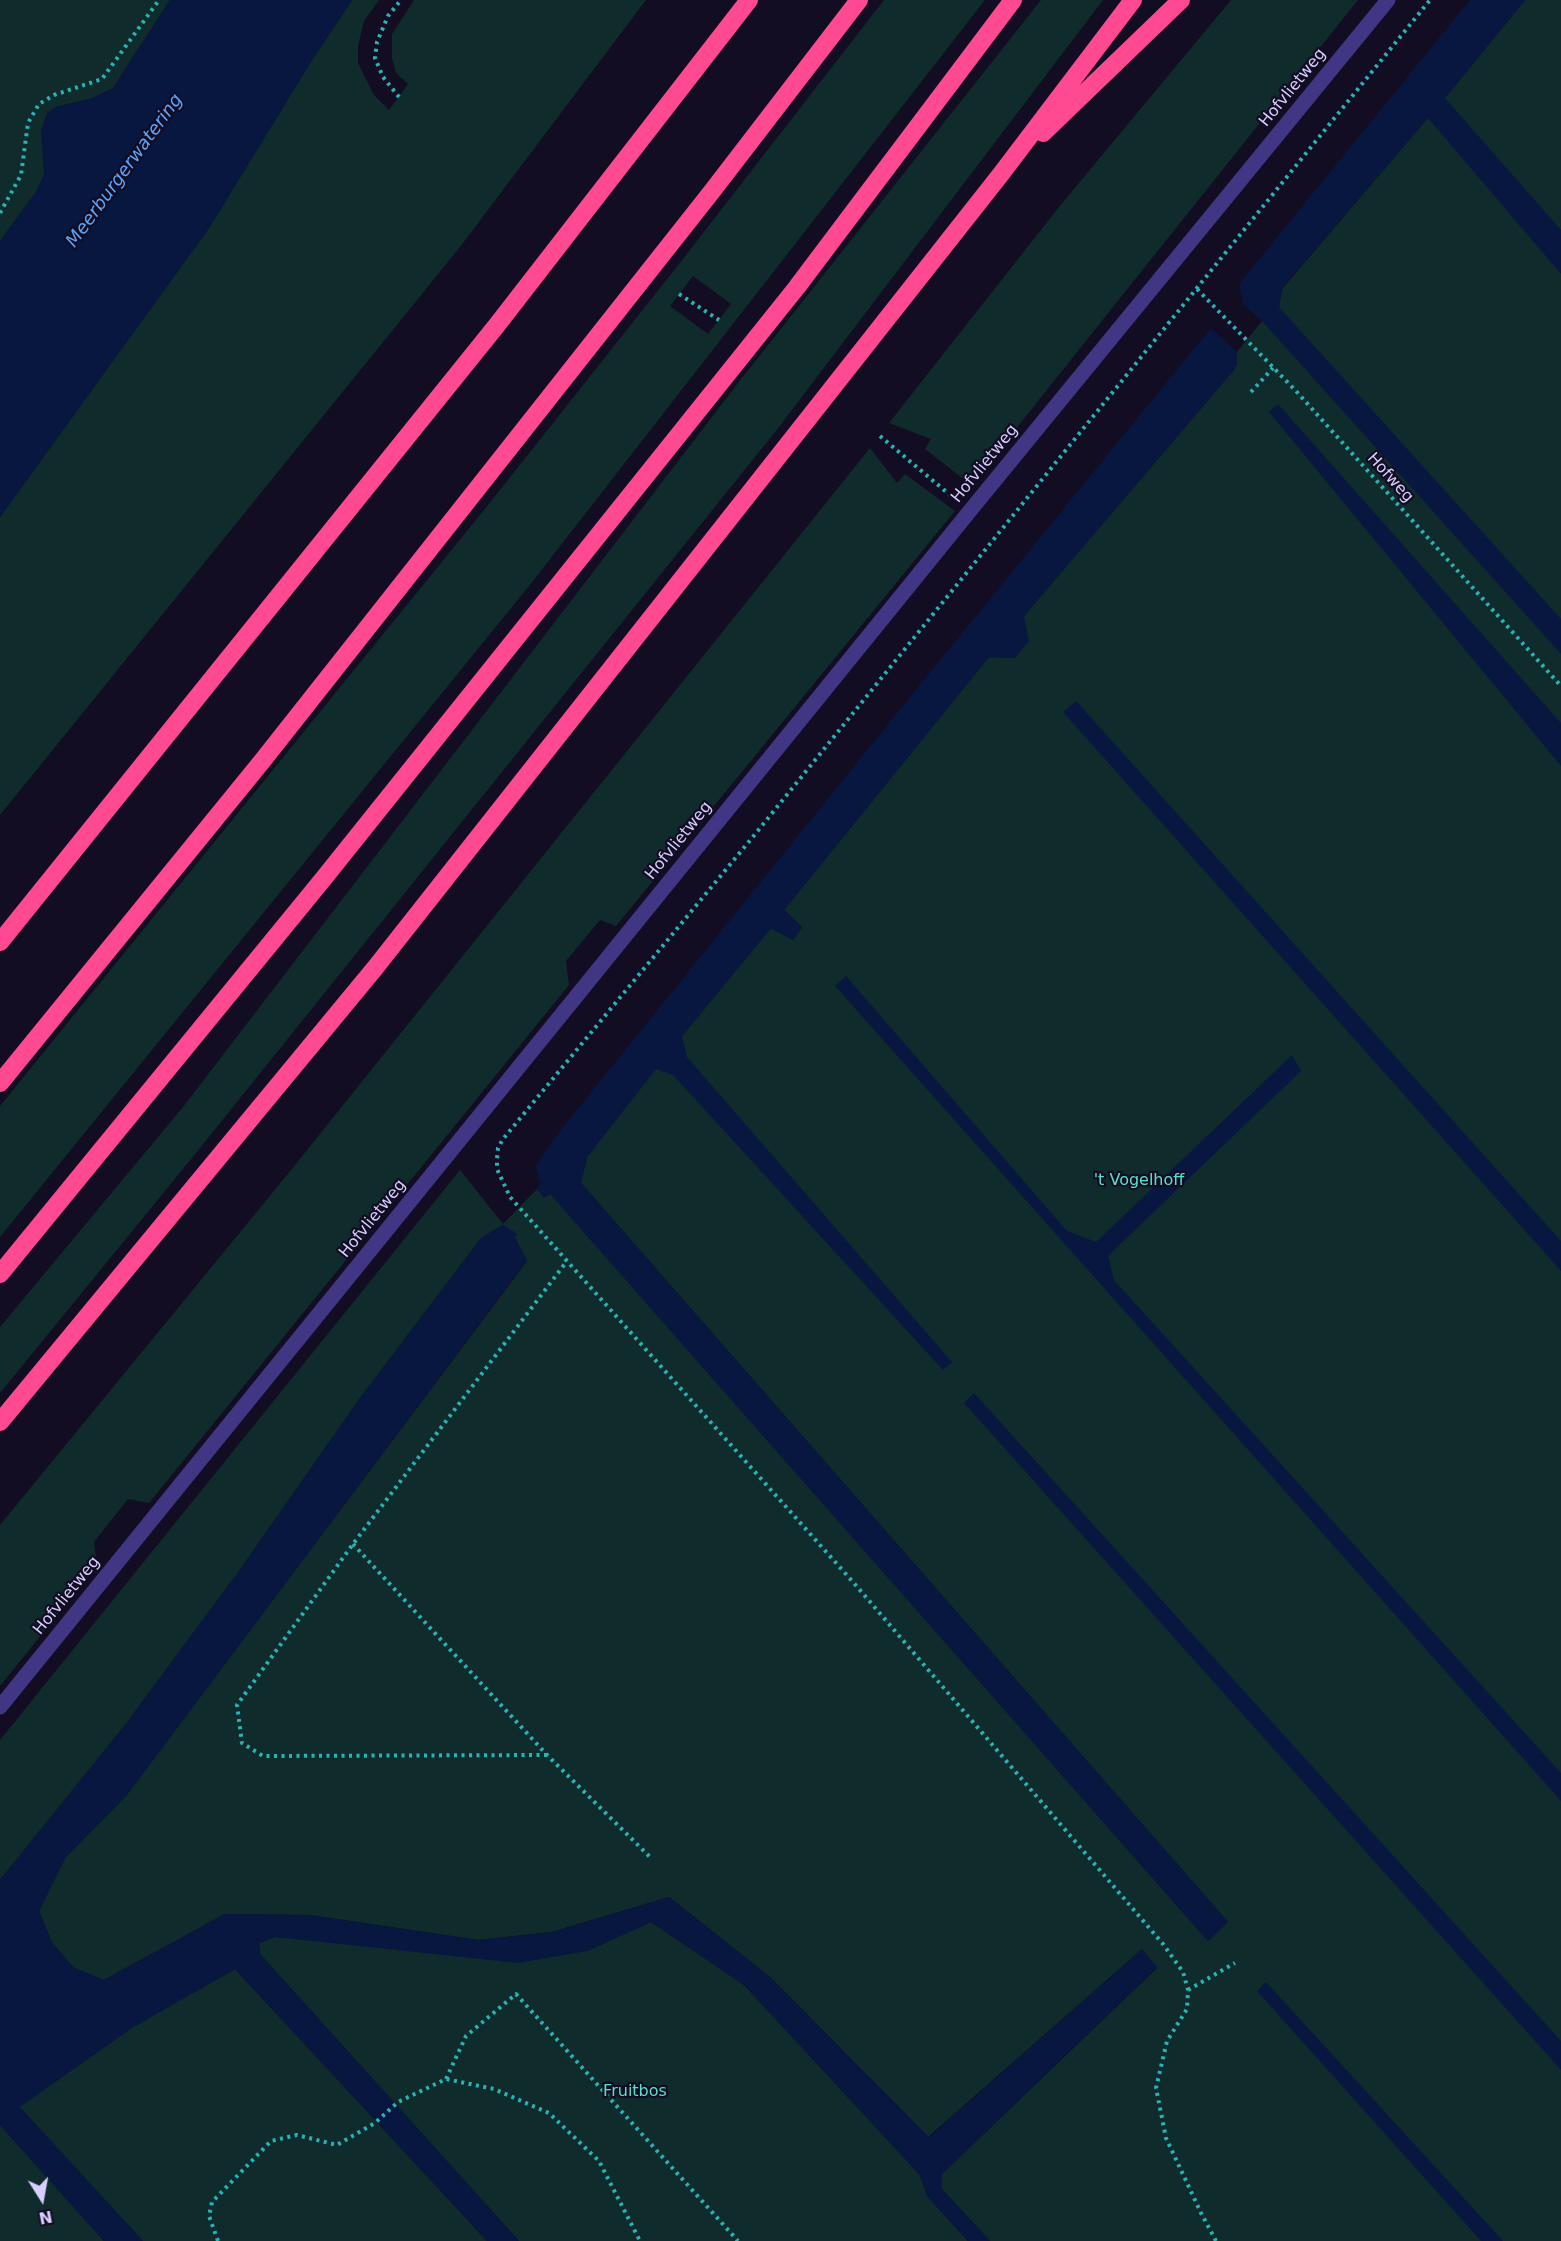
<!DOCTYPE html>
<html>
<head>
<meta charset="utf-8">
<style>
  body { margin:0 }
  #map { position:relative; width:1561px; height:2241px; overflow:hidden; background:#120d22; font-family:"DejaVu Sans",sans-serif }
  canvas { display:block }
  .north { position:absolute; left:12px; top:2169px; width:60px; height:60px; -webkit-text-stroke:4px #120d22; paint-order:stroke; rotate:169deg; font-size:16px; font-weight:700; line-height:24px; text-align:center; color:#d8ceff }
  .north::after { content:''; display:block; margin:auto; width:21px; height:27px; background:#d8ceff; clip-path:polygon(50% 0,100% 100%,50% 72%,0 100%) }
</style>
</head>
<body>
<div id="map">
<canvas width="1561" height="2241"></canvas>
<div class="north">N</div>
</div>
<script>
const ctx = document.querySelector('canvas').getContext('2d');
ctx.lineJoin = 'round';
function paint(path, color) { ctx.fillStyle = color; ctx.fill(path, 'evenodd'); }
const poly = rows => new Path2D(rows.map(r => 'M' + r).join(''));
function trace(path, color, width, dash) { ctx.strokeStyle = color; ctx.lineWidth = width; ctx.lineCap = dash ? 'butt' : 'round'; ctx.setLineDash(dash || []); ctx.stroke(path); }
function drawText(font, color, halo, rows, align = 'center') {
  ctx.font = font + ' "DejaVu Sans",sans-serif'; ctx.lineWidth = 4.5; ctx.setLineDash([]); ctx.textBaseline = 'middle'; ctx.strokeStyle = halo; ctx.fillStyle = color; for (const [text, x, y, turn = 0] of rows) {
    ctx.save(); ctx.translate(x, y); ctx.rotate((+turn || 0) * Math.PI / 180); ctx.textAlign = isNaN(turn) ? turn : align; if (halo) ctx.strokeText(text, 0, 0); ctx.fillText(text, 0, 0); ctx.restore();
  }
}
paint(poly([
  [0,0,170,0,113,88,93,98,56,107,44,159,44,175,36,192,0,241],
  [352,0,379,0,364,21,358,46,358,63,374,95,389,110,408,84,396,73,392,58,392,34,414,0,646,0,460,247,0,815,0,517,209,228,312,60],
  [884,0,985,0,529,586,0,1237,0,1106,488,505,679,264],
  [693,276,731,304,708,334,670,306],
  [1041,0,1103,0,779,427,196,1153,0,1393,0,1327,183,1107,738,383],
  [1231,0,1358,0,971,485,925,449,931,439,889,423,1059,207],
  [1525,0,1561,0,1561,2241,990,2241,942,2189,942,2174,1157,1968,1142,1949,928,2137,770,1977,669,1897,552,1932,478,1940,310,1915,225,1914,104,1980,74,1968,52,1943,39,1911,65,1858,126,1796,527,1261,515,1238,517,1234,503,1225,481,1238,360,1398,239,1571,125,1725,0,1880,0,1740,460,1170,503,1224,537,1189,544,1197,550,1193,1208,1941,1228,1922,581,1183,587,1157,656,1068,674,1074,682,1036,771,928,793,940,802,927,784,910,989,657,1015,658,1024,616,1233,371,1237,364,1237,352,1262,321,1279,307,1282,289,1445,98],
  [870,448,897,483,905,474,955,511,616,926,600,920,566,961,569,985,149,1503,128,1499,94,1542,97,1566,0,1686,0,1525,287,1175],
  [651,1922,744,1985,920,2175,927,2196,968,2241,519,2241,260,1954,259,1943,275,1937,587,1951],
  [235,1969,487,2241,143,2241,19,2107,133,2027],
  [0,2125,104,2241,0,2241]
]), '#102b2c');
paint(poly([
  [170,0,352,0,312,60,209,228,0,517,0,241,36,192,44,175,41,131,47,113,56,107,93,98,113,88],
  [1470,0,1525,0,1445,98,1561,230,1561,274,1428,118,1282,288,1279,307,1561,619,1561,654,1262,321,1243,304,1239,284],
  [1211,328,1237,352,1237,364,1233,371,1024,616,1029,641,1015,658,989,657,784,910,802,928,793,940,771,928,682,1036,687,1057,952,1362,943,1370,673,1075,656,1069,587,1157,581,1183,1228,1922,1208,1941,550,1194,544,1198,541,1194,537,1189,540,1184,536,1166,555,1137,914,692],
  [1278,404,1561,723,1561,766,1269,412],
  [1076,701,1561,1241,1561,1271,1063,712],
  [846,976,1067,1231,1096,1242,1292,1055,1301,1071,1108,1256,1114,1280,1561,1773,1561,1801,835,986],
  [503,1225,517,1234,515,1238,527,1260,126,1796,65,1858,39,1911,52,1943,74,1968,104,1980,225,1914,310,1915,478,1940,552,1932,669,1897,770,1977,929,2137,1142,1949,1157,1967,942,2174,942,2189,990,2241,968,2241,927,2196,920,2175,744,1985,651,1922,587,1951,518,1963,275,1937,259,1943,260,1954,519,2241,487,2241,235,1969,133,2027,20,2107,143,2241,104,2241,0,2125,0,1880,125,1725,239,1571,360,1398,481,1238],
  [974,1393,1561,2041,1561,2070,964,1403],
  [1266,1982,1503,2241,1481,2241,1257,1991]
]), '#081740');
trace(poly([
  [399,97,383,77,375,58,377,42,388,16,401,0],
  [0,213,21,175,28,123,39,104,54,95,102,79,159,0],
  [1197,289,1296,391,1561,686],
  [679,294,719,320],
  [1251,392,1273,368],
  [880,436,950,495],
  [353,1544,547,1755,650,1857],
  [547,1755,263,1756,242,1743,237,1705,353,1544,567,1261],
  [1188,1990,1235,1963],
  [446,2079,466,2036,516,1994,738,2241],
  [218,2241,209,2216,212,2202,271,2141,297,2135,337,2145,375,2123,398,2102,446,2079,494,2089,549,2113,599,2161,640,2241],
  [1216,2241,1201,2213,1166,2138,1156,2088,1167,2041,1187,2009,1188,1990,1183,1972,1163,1944,853,1582,510,1197,497,1169,497,1159,498,1148,503,1139,752,838,1430,0]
]), '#2ab3b7', 4, [3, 4.5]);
trace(poly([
  [0,1707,969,512,1388,0]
]), '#403683', 15);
trace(poly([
  [1043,133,1181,0],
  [0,942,497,325,749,0],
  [0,1083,263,760,713,190,859,0],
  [0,1274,324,878,797,287,1013,0],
  [0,1422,375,968,1001,174,1133,0]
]), '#ff4990', 18);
drawText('16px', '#d8ceff', '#120d22', [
  ["Hofvlietweg",1293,88,-51],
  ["Hofvlietweg",985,464,-51],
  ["Hofweg",1390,478,48],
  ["Hofvlietweg",679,841,-51],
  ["Hofvlietweg",373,1219,-51],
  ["Hofvlietweg",67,1596,-51]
]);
drawText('16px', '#56e2cc', '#120d22', [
  ["'t Vogelhoff",1139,1181],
  ["Fruitbos",635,2092]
]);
drawText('italic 18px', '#5ca5ff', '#120d22', [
  ["Meerburgerwatering",125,171,-54]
]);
</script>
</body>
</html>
